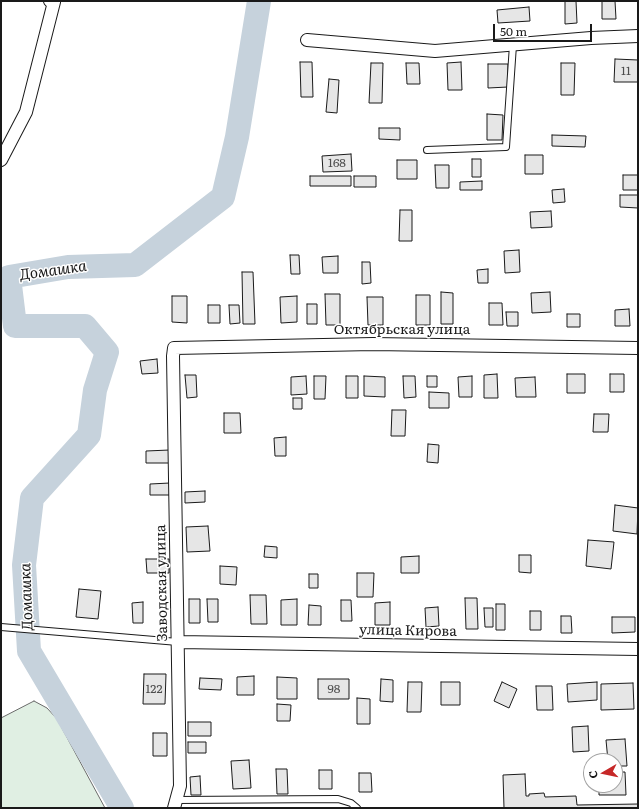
<!DOCTYPE html>
<html>
<head>
<meta charset="utf-8">
<style>
  body { margin:0 }
  #map { position:relative; width:639px; height:809px; overflow:hidden; background:#fff; font-family:Literata,serif }
  canvas { display:block }
  .frame { position:absolute; inset:0; border:2px solid #1a1a1a; pointer-events:none }
  .north { position:absolute; left:583px; top:753px; width:40px; height:40px; box-sizing:border-box; background:#fff; border:1px solid #a3a3a3; border-radius:50%; rotate:261deg; font-size:11px; font-weight:700; line-height:16px; text-align:center; color:#1a1a1a }
  .north::after { content:''; display:block; margin:auto; width:14px; height:18px; background:#c62828; clip-path:polygon(50% 0,100% 100%,50% 72%,0 100%) }
  .scale { position:absolute; left:493px; top:24px; width:99px; height:18px; box-sizing:border-box; border:2px solid #1a1a1a; border-top:0; padding-left:5px; font-size:12px; line-height:14px; white-space:nowrap; color:#1a1a1a; -webkit-text-stroke:3px #fff; paint-order:stroke }
</style>
</head>
<body>
<div id="map">
<canvas width="639" height="809"></canvas>
<div class="frame"></div>
<div class="north">С</div>
<div class="scale">50 m</div>
</div>
<script>
const ctx = document.querySelector('canvas').getContext('2d');
ctx.lineJoin = 'round';
function paint(path, color) { ctx.fillStyle = color; ctx.fill(path, 'evenodd'); }
const poly = rows => new Path2D(rows.map(r => 'M' + r).join(''));
function trace(path, color, width, dash) { ctx.strokeStyle = color; ctx.lineWidth = width; ctx.lineCap = dash ? 'butt' : 'round'; ctx.setLineDash(dash || []); ctx.stroke(path); }
function drawText(font, color, halo, rows, align = 'center') {
  ctx.font = font + ' Literata,serif'; ctx.lineWidth = 3; ctx.setLineDash([]); ctx.textBaseline = 'middle'; ctx.strokeStyle = halo; ctx.fillStyle = color; for (const [text, x, y, turn = 0] of rows) {
    ctx.save(); ctx.translate(x, y); ctx.rotate((+turn || 0) * Math.PI / 180); ctx.textAlign = isNaN(turn) ? turn : align; if (halo) ctx.strokeText(text, 0, 0); ctx.fillText(text, 0, 0); ctx.restore();
  }
}
const green = poly([
  [34,701,47,708,57,719,105,808,1,808,1,718,34,701]
]);
paint(green, '#e0efe3');
trace(green, '#6a6a6a', 1);
trace(poly([
  [122,808,29,651,24,565,32,498,89,435,95,390,107,352,85,326,15,326,9,277,68,267,135,265,223,197,237,137,259,1]
]), '#c6d2dc', 24);
const building = poly([
  [565,1,576,1,577,23,565,24,565,1],
  [602,1,615,1,616,19,602,19,602,1],
  [529,7,530,21,498,23,497,10,529,7],
  [615,59,638,60,638,82,614,82,615,59],
  [300,62,312,62,313,97,301,97,300,62],
  [461,62,462,90,448,90,447,63,461,62],
  [371,63,383,63,382,103,369,103,371,63],
  [406,63,419,63,420,84,407,84,406,63],
  [561,63,575,63,574,95,561,95,561,63],
  [488,64,508,64,508,87,488,88,488,64],
  [329,79,339,80,337,113,326,112,329,79],
  [487,114,503,115,502,140,487,140,487,114],
  [379,128,400,128,400,140,379,139,379,128],
  [552,135,586,136,585,147,552,146,552,135],
  [351,154,352,171,323,172,322,156,351,154],
  [525,155,543,155,543,174,525,174,525,155],
  [472,159,481,159,481,177,472,177,472,159],
  [397,160,417,160,417,179,397,179,397,160],
  [435,165,449,165,449,188,436,188,435,165],
  [623,175,638,175,638,190,623,190,623,175],
  [310,176,351,176,351,186,310,186,310,176],
  [354,176,376,176,376,187,354,187,354,176],
  [482,181,482,190,460,190,460,182,482,181],
  [564,189,565,202,553,203,552,190,564,189],
  [620,195,638,195,638,208,620,207,620,195],
  [400,210,412,210,412,241,399,241,400,210],
  [551,211,552,227,531,228,530,212,551,211],
  [519,250,520,272,505,273,504,251,519,250],
  [290,255,299,255,300,274,291,274,290,255],
  [338,256,338,273,323,273,322,257,338,256],
  [362,262,370,262,371,283,362,284,362,262],
  [488,269,488,283,478,283,477,270,488,269],
  [242,272,253,272,255,324,243,324,242,272],
  [441,292,453,293,453,324,441,324,441,292],
  [550,292,551,312,532,313,531,293,550,292],
  [325,294,340,294,340,325,326,325,325,294],
  [416,295,430,295,430,325,416,325,416,295],
  [172,296,187,296,187,323,172,322,172,296],
  [297,296,297,322,281,323,280,297,297,296],
  [367,297,383,297,383,325,368,325,367,297],
  [489,303,502,303,503,325,489,325,489,303],
  [307,304,317,304,317,324,307,324,307,304],
  [208,305,220,305,220,323,208,323,208,305],
  [229,305,239,305,240,323,230,324,229,305],
  [629,309,630,326,615,326,615,310,629,309],
  [506,312,518,312,518,326,507,326,506,312],
  [567,314,580,314,580,327,567,327,567,314],
  [157,359,158,373,142,374,140,361,157,359],
  [497,374,498,398,484,398,484,375,497,374],
  [567,374,585,374,585,393,567,393,567,374],
  [610,374,624,374,624,392,610,392,610,374],
  [185,375,196,375,197,397,187,398,185,375],
  [306,376,307,394,291,395,291,377,306,376],
  [314,376,326,376,325,399,314,399,314,376],
  [346,376,358,376,358,398,346,398,346,376],
  [364,376,385,377,385,397,364,396,364,376],
  [403,376,415,376,416,397,404,398,403,376],
  [427,376,437,376,437,387,427,387,427,376],
  [472,376,472,397,459,397,458,377,472,376],
  [535,377,536,397,516,397,515,378,535,377],
  [429,392,449,393,449,408,429,408,429,392],
  [293,398,302,398,302,409,293,409,293,398],
  [392,410,406,410,405,436,391,436,392,410],
  [224,413,240,413,241,433,224,433,224,413],
  [594,414,609,414,608,432,593,432,594,414],
  [286,437,286,456,275,456,274,438,286,437],
  [428,444,439,445,438,463,427,462,428,444],
  [170,450,170,463,146,463,146,451,170,450],
  [170,483,170,495,150,495,150,484,170,483],
  [205,491,205,502,185,503,185,492,205,491],
  [615,505,638,508,637,534,613,531,615,505],
  [208,526,210,551,187,552,186,527,208,526],
  [588,540,614,542,611,569,586,566,588,540],
  [265,546,277,547,277,558,264,557,265,546],
  [519,555,531,555,531,573,519,572,519,555],
  [419,556,419,573,401,573,401,557,419,556],
  [146,559,169,559,169,573,147,573,146,559],
  [220,566,237,567,236,585,220,584,220,566],
  [357,573,374,573,373,597,357,597,357,573],
  [309,574,318,574,318,588,309,588,309,574],
  [79,589,101,591,98,619,76,617,79,589],
  [250,595,266,595,267,624,251,624,250,595],
  [465,598,477,598,478,629,466,629,465,598],
  [189,599,200,599,200,623,189,623,189,599],
  [207,599,218,599,218,622,208,622,207,599],
  [297,599,297,625,281,625,281,600,297,599],
  [341,600,351,600,352,621,341,621,341,600],
  [143,602,143,623,133,623,132,603,143,602],
  [390,602,390,625,375,625,375,603,390,602],
  [496,604,505,604,505,630,496,630,496,604],
  [309,605,321,606,321,625,308,625,309,605],
  [438,607,439,626,426,627,425,608,438,607],
  [484,608,493,608,493,627,485,627,484,608],
  [530,611,541,611,541,630,530,630,530,611],
  [561,616,571,616,572,633,561,633,561,616],
  [612,617,635,617,635,632,612,633,612,617],
  [144,674,166,674,165,704,143,704,144,674],
  [254,676,254,695,237,695,237,677,254,676],
  [277,677,297,678,297,699,277,699,277,677],
  [200,678,222,679,221,690,199,689,200,678],
  [318,679,349,679,349,699,318,699,318,679],
  [381,679,393,680,393,702,380,701,381,679],
  [408,682,422,682,421,712,407,712,408,682],
  [441,682,460,682,460,705,441,705,441,682],
  [502,682,517,689,509,708,494,701,502,682],
  [597,682,597,700,568,702,567,684,597,682],
  [633,683,634,709,601,710,601,684,633,683],
  [536,686,552,686,553,710,537,710,536,686],
  [357,698,370,699,370,724,357,724,357,698],
  [277,704,291,705,290,721,277,721,277,704],
  [188,722,211,722,211,736,188,736,188,722],
  [588,726,589,751,573,752,572,727,588,726],
  [153,733,167,733,167,756,153,756,153,733],
  [625,739,627,766,615,766,615,761,608,761,606,740,625,739],
  [188,742,206,742,206,753,188,753,188,742],
  [249,760,251,788,233,789,231,761,249,760],
  [276,769,287,769,288,794,277,794,276,769],
  [319,770,332,770,332,789,319,789,319,770],
  [615,772,625,772,626,795,599,795,599,785,615,785,615,772],
  [359,773,371,773,372,792,359,792,359,773],
  [525,774,526,796,529,796,529,794,544,793,545,797,576,796,577,805,638,804,638,808,504,808,503,775,525,774],
  [200,776,201,795,191,795,190,777,200,776]
]);
paint(building, '#e6e6e6');
trace(building, '#1a1a1a', 1);
const lane = poly([
  [427,150,506,147,513,45],
  [1,627,178,642],
  [176,800,338,799,351,803,357,808]
]);
const street = poly([
  [307,40,435,51,591,38,638,36],
  [1,160,26,112,54,2,50,1],
  [178,642,638,649],
  [174,808,180,786,173,356,174,348,373,344,638,348]
]);
trace(lane, '#1a1a1a', 8);
trace(street, '#1a1a1a', 14);
trace(lane, '#fff', 6);
trace(street, '#fff', 12);
drawText('12px', '#4d4d4d', null, [
  ["11",626,71],
  ["168",337,163],
  ["122",154,689],
  ["98",334,689]
]);
drawText('14px', '#1a1a1a', '#fff', [
  ["Октябрьская улица",402,330],
  ["Заводская улица",162,583,-91],
  ["улица Кирова",408,631,1]
]);
drawText('italic 15px', '#1a1a1a', '#fff', [
  ["Домашка",53,271,-8],
  ["Домашка",27,597,-92]
]);
</script>
</body>
</html>
